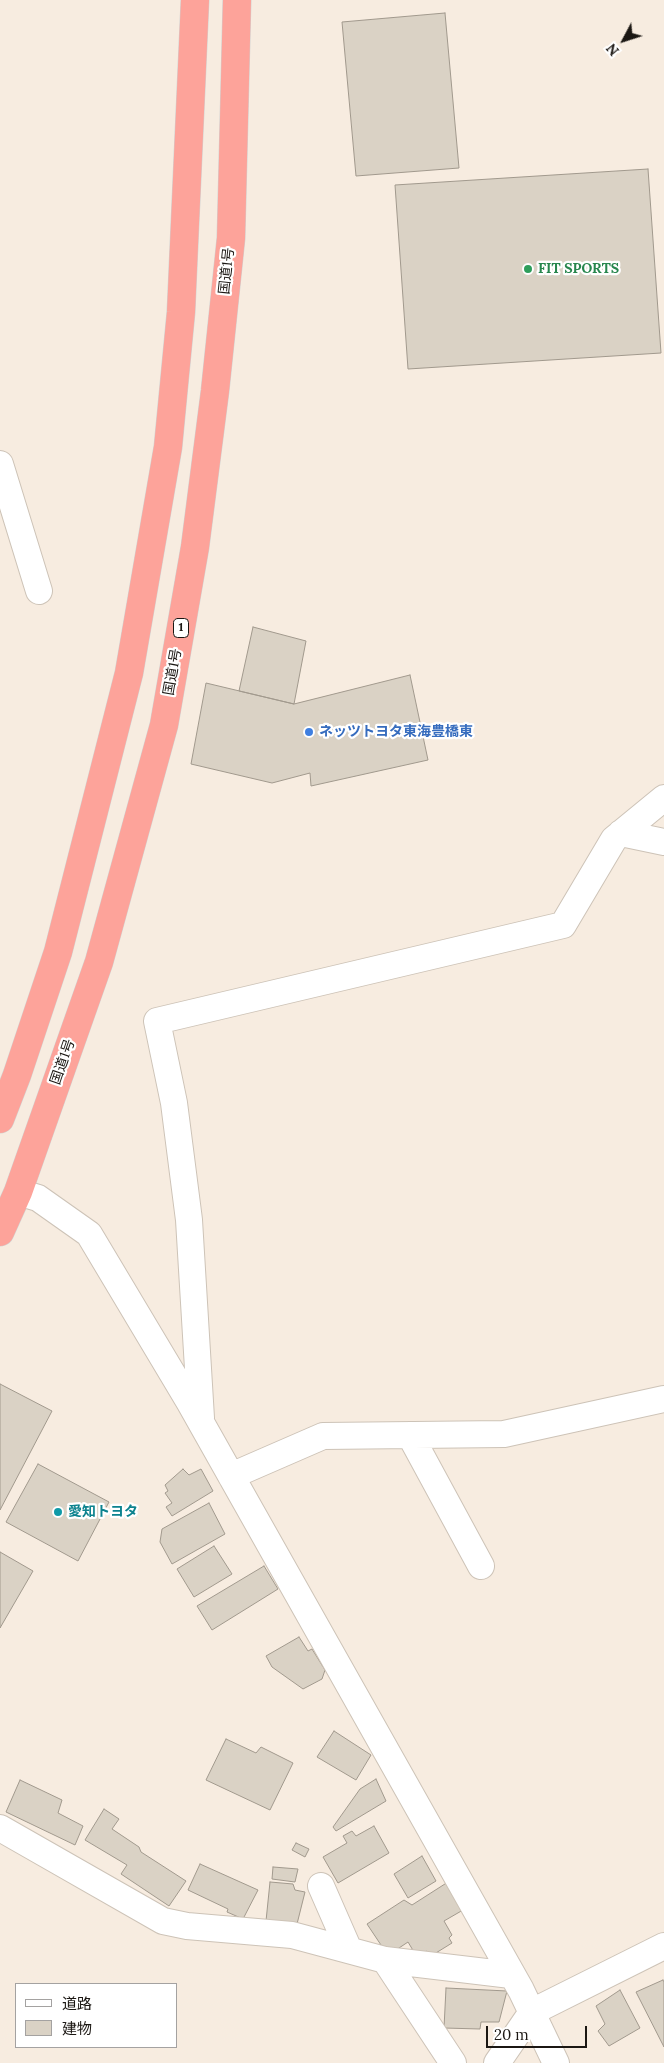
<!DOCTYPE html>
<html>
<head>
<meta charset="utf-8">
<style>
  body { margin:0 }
  #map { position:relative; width:664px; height:2063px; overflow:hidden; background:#f7ece0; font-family:Lora,"Noto Sans JP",serif }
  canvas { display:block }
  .legend { position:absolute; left:15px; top:1983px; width:162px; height:65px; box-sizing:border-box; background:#fff; border:1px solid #a4a2a1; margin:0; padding:6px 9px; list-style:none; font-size:15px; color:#1b1713 }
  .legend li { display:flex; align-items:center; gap:10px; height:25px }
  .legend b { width:25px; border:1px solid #a4a2a1 }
  .north { position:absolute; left:599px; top:15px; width:50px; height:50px; -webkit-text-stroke:4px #fff; paint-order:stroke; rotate:230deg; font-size:14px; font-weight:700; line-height:20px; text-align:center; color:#1b1713 }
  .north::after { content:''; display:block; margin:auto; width:18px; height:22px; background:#1b1713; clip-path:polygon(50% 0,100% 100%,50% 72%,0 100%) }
  .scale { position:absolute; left:486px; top:2026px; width:101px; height:22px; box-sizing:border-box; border:2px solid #1b1713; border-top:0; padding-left:6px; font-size:15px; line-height:18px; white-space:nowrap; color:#1b1713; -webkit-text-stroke:4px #fff; paint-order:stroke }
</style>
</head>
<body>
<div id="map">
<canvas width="664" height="2063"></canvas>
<ul class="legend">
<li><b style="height:6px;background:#fff"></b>道路</li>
<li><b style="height:14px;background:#dad2c5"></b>建物</li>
</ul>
<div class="north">N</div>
<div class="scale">20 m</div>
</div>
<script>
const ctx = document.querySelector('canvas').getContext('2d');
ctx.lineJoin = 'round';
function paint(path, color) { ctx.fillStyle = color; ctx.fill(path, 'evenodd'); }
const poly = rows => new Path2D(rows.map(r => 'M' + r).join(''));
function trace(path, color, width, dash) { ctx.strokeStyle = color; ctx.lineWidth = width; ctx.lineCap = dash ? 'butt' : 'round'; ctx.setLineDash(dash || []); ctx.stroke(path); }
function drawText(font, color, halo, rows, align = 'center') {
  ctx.font = font + ' Lora,"Noto Sans JP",serif'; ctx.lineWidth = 4.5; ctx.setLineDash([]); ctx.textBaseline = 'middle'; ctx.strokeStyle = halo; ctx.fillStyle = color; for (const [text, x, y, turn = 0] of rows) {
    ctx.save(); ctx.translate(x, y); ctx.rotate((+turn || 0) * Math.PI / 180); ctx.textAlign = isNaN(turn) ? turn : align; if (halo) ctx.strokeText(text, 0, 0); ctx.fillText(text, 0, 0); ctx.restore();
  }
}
const building = poly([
  [445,13,459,168,356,176,342,22,445,13],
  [648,169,661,353,408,369,395,185,648,169],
  [253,627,306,641,294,704,239,691,253,627],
  [410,675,428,760,311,786,310,773,272,783,191,764,206,683,294,704,410,675],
  [0,1384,52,1411,0,1510,0,1384],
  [38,1464,109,1502,78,1561,6,1522,38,1464],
  [183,1469,189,1475,201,1469,213,1491,172,1516,166,1507,172,1503,165,1493,168,1491,165,1485,183,1469],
  [209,1503,225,1534,172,1564,160,1542,162,1529,209,1503],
  [214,1546,232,1574,194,1597,177,1569,214,1546],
  [0,1552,33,1571,0,1628,0,1552],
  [264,1566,278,1589,212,1630,197,1606,264,1566],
  [299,1637,308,1651,312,1649,325,1670,322,1679,303,1689,272,1667,266,1656,299,1637],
  [334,1731,371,1755,356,1780,317,1757,334,1731],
  [226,1739,256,1753,261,1747,293,1763,270,1810,206,1780,226,1739],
  [376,1779,386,1801,336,1831,333,1827,360,1789,376,1779],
  [20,1780,62,1800,58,1813,83,1826,75,1845,6,1812,20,1780],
  [104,1809,119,1819,112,1829,139,1847,141,1852,186,1881,169,1906,121,1874,127,1865,85,1840,104,1809],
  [374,1826,389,1853,338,1883,323,1857,347,1843,343,1836,352,1831,356,1836,374,1826],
  [296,1843,309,1849,305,1857,292,1850,296,1843],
  [422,1856,436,1881,408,1898,394,1874,422,1856],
  [200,1864,258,1890,243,1919,227,1912,228,1909,188,1890,200,1864],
  [273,1867,298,1869,295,1882,272,1879,273,1867],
  [270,1882,293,1884,295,1890,305,1892,297,1924,266,1921,270,1882],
  [448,1882,463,1910,444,1921,452,1935,449,1938,452,1943,431,1956,427,1951,417,1957,408,1942,396,1950,383,1948,367,1924,404,1900,412,1905,448,1882],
  [663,1980,664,1982,664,2047,636,1992,663,1980],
  [446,1988,507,1991,499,2022,481,2022,480,2029,444,2028,446,1988],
  [620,1990,640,2028,609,2046,598,2031,605,2024,596,2006,620,1990]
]);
paint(building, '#dad2c5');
trace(building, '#a1998d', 1);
const street = poly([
  [0,464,39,591],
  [621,833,664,842],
  [18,1192,38,1198,89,1234,190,1403,521,1990,556,2063],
  [201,1418,189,1220,174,1103,157,1021,563,925,614,839,664,798],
  [410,1435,481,1566],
  [231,1476,323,1436,504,1434,664,1399],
  [0,1828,163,1921,187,1926,292,1935,385,1960,511,1975],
  [321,1886,349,1950],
  [385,1960,453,2063],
  [497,2063,532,2012,664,1946]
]);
const highway = poly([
  [0,1119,17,1075,58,952,129,673,168,447,181,312,195,0],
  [0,1232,18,1192,99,962,164,725,195,547,215,391,231,238,237,0]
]);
trace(street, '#cdc3b7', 28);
trace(highway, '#d1d1d0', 29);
trace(street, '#fff', 26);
trace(highway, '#fda39a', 28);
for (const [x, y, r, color] of [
  [528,269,5,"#2e9e5b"],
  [309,732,5,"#3f7fe0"],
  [58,1512,5,"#0f9aa8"]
]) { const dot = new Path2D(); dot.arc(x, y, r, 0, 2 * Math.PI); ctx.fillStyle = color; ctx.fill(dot); trace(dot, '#fff', 2); }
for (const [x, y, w] of [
  [181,628,15]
]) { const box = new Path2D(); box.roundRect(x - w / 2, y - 9.5, w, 19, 4); ctx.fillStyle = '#fff'; ctx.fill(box); trace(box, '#1b1713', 1); }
drawText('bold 12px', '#1b1713', null, [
  ["1",181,628]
]);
drawText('bold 14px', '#27864d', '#fff', [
  ["FIT SPORTS",538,269]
], 'left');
drawText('14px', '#1b1713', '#fff', [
  ["国道1号",227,271,-84],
  ["国道1号",173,672,-80],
  ["国道1号",63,1062,-71]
]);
drawText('bold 14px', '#366cbe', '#fff', [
  ["ネッツトヨタ東海豊橋東",319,732]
], 'left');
drawText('bold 14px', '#0d838f', '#fff', [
  ["愛知トヨタ",68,1512]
], 'left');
</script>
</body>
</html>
